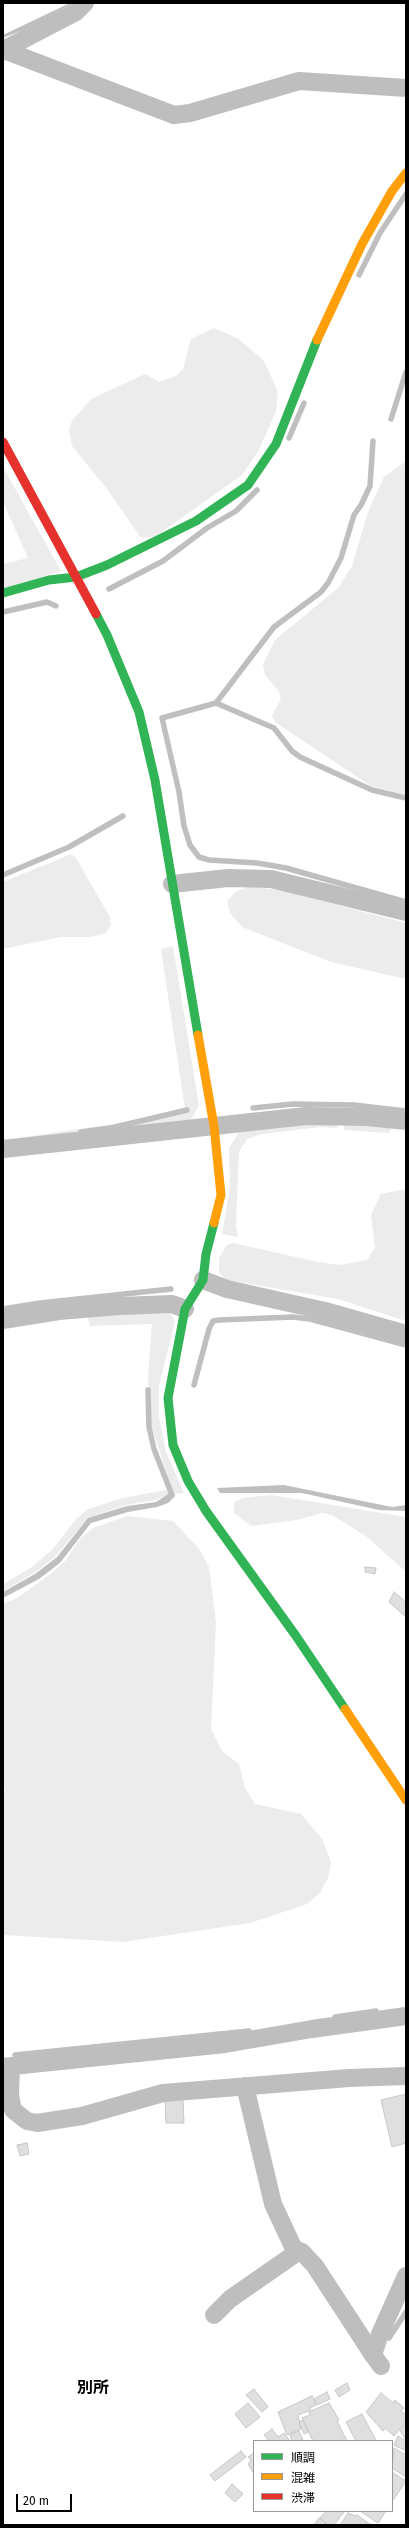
<!DOCTYPE html>
<html>
<head>
<meta charset="utf-8">
<style>
  body { margin:0 }
  #map { position:relative; width:409px; height:2528px; overflow:hidden; background:#fff; font-family:"Fira Sans","Noto Sans JP",sans-serif }
  canvas { display:block }
  .frame { position:absolute; inset:0; border:4px solid #000; pointer-events:none }
  .legend { position:absolute; left:253px; top:2440px; width:140px; height:72px; box-sizing:border-box; background:#fff; border:1px solid #999; margin:0; padding:5px 7px; list-style:none; font-size:12px; color:#000 }
  .legend li { display:flex; align-items:center; gap:8px; height:20px }
  .legend b { width:20px; border:1px solid #999 }
  .scale { position:absolute; left:16px; top:2494px; width:56px; height:18px; box-sizing:border-box; border:2px solid #000; border-top:0; padding-left:5px; font-size:12px; line-height:14px; white-space:nowrap; color:#000; -webkit-text-stroke:3px #fff; paint-order:stroke }
</style>
</head>
<body>
<div id="map">
<canvas width="409" height="2528"></canvas>
<div class="frame"></div>
<ul class="legend">
<li><b style="height:5px;background:#30b455"></b>順調</li>
<li><b style="height:5px;background:#ff9f0a"></b>混雑</li>
<li><b style="height:5px;background:#e5322d"></b>渋滞</li>
</ul>
<div class="scale">20 m</div>
</div>
<script>
const ctx = document.querySelector('canvas').getContext('2d');
ctx.lineJoin = 'round';
function paint(path, color) { ctx.fillStyle = color; ctx.fill(path, 'evenodd'); }
const poly = rows => new Path2D(rows.map(r => 'M' + r).join(''));
function trace(path, color, width, dash) { ctx.strokeStyle = color; ctx.lineWidth = width; ctx.lineCap = dash ? 'butt' : 'round'; ctx.setLineDash(dash || []); ctx.stroke(path); }
function drawText(font, color, halo, rows, align = 'center') {
  ctx.font = font + ' "Fira Sans","Noto Sans JP",sans-serif'; ctx.lineWidth = 3; ctx.setLineDash([]); ctx.textBaseline = 'middle'; ctx.strokeStyle = halo; ctx.fillStyle = color; for (const [text, x, y, turn = 0] of rows) {
    ctx.save(); ctx.translate(x, y); ctx.rotate((+turn || 0) * Math.PI / 180); ctx.textAlign = isNaN(turn) ? turn : align; if (halo) ctx.strokeText(text, 0, 0); ctx.fillText(text, 0, 0); ctx.restore();
  }
}
paint(poly([
  [214,328,239,339,264,361,278,392,276,411,259,450,242,475,156,536,141,538,107,489,72,446,69,429,72,421,91,399,145,374,159,382,176,376,183,369,191,339],
  [406,461,406,795,371,786,275,722,272,716,281,699,278,690,265,675,263,664,275,640,338,588,352,566,369,509,384,477],
  [3,467,61,571,3,590,3,564,28,558,3,502],
  [71,854,76,858,110,917,111,925,106,933,90,937,61,937,3,949,3,882],
  [249,887,280,890,406,923,406,979,331,962,242,927,230,913,227,901,237,891],
  [173,946,199,1106,190,1121,3,1146,3,1140,114,1124,185,1109,161,949],
  [337,1120,337,1128,320,1127,288,1131,262,1134,247,1139,239,1152,236,1225,238,1237,222,1234,230,1187,229,1148,240,1131],
  [344,1120,393,1124,389,1133,344,1130],
  [406,1189,406,1321,338,1299,227,1280,219,1273,219,1258,227,1245,233,1243,318,1262,339,1265,367,1260,375,1248,371,1215,381,1194],
  [169,1311,175,1322,159,1386,159,1417,166,1452,184,1493,174,1494,172,1492,156,1500,126,1505,88,1518,55,1557,34,1573,3,1591,3,1584,29,1569,52,1550,76,1519,88,1509,123,1498,172,1489,151,1425,148,1377,152,1324,90,1326,87,1313],
  [271,1495,406,1517,406,1572,366,1536,332,1515,322,1513,297,1520,251,1526,234,1513,234,1502,243,1498],
  [127,1516,173,1521,200,1550,209,1567,216,1623,211,1729,222,1751,239,1764,245,1788,255,1804,301,1814,322,1839,331,1862,328,1878,320,1893,307,1904,250,1923,123,1942,3,1935,3,1796,5,1790,3,1780,3,1604,17,1598,49,1575,66,1560,80,1539,93,1528]
]), '#ececec');
paint(poly([
  [70,3,73,3,33,26,3,38,3,35],
  [284,1485,392,1507,406,1505,406,1511,379,1510,302,1493,220,1493,217,1488],
  [171,1492,175,1496,168,1503,157,1507,128,1512,91,1523,60,1563,39,1579,3,1598,3,1592,35,1574,57,1557,88,1518,127,1506,156,1502]
]), '#bfbfbf');
trace(poly([
  [359,275,380,233,406,194],
  [391,419,406,372],
  [289,438,304,403],
  [373,441,370,486,361,505,354,515,341,558,328,583,321,592,274,627,216,703,162,718,179,792,184,826,190,845,199,857,209,860,257,863,286,868,406,902],
  [109,589,163,561,207,528,236,511,257,490],
  [3,612,47,602,56,606],
  [216,703,274,728,292,751,300,757,372,790,406,798],
  [3,875,69,847,123,816],
  [253,1108,293,1104,354,1105,406,1111],
  [81,1132,111,1128,187,1110],
  [3,1309,40,1303,171,1289],
  [194,1385,209,1329,213,1321,219,1320,293,1317,310,1319,406,1345],
  [148,1390,149,1427,154,1449,172,1495,169,1497],
  [335,2017,376,2011],
  [15,2055,249,2031],
  [389,2338,406,2312]
]), '#bfbfbf', 5.5);
const building = poly([
  [365,1567,376,1568,375,1574,365,1572,365,1567],
  [394,1592,406,1602,406,1617,389,1602,394,1592],
  [406,2094,406,2143,392,2147,381,2100,406,2094],
  [165,2100,183,2100,184,2123,166,2123,165,2100],
  [27,2143,29,2154,20,2156,17,2145,27,2143],
  [347,2383,350,2390,339,2397,335,2390,347,2383],
  [254,2389,268,2407,262,2412,246,2395,254,2389],
  [327,2392,330,2399,317,2405,314,2399,327,2392],
  [381,2393,393,2403,395,2400,404,2408,401,2411,406,2415,406,2422,394,2436,385,2428,383,2431,366,2412,381,2393],
  [312,2396,316,2405,310,2408,311,2410,298,2415,301,2429,287,2435,278,2412,312,2396],
  [248,2403,260,2417,246,2428,235,2414,248,2403],
  [329,2403,339,2420,337,2421,347,2441,313,2441,302,2418,310,2415,309,2412,329,2403],
  [362,2414,376,2440,375,2441,356,2441,346,2422,362,2414],
  [303,2420,308,2432,304,2434,299,2422,303,2420],
  [406,2424,406,2440,400,2431,406,2424],
  [272,2429,278,2437,284,2433,290,2441,269,2441,264,2435,272,2429],
  [299,2431,303,2440,292,2441,290,2435,299,2431],
  [398,2436,406,2441,406,2451,394,2445,398,2436],
  [394,2448,406,2455,406,2477,392,2468,394,2448],
  [241,2451,246,2457,215,2481,210,2475,241,2451],
  [254,2453,254,2474,248,2464,251,2460,248,2457,254,2453],
  [392,2472,406,2481,392,2502,392,2472],
  [232,2484,243,2494,235,2502,225,2493,232,2484],
  [326,2511,342,2511,344,2512,334,2525,328,2525,320,2518,326,2511],
  [360,2511,386,2511,378,2523,360,2511],
  [348,2513,355,2516,357,2515,371,2525,340,2525,348,2513],
  [319,2518,328,2525,314,2525,319,2518]
]);
paint(building, '#dfdfdf');
trace(building, '#c7c7c7', 1);
trace(poly([
  [3,50,76,12,85,3],
  [4,50,174,115,190,113,299,81,406,88],
  [172,884,228,878,271,879,406,912],
  [3,1149,306,1116,367,1117,406,1121],
  [203,1280,227,1289,325,1311,406,1334],
  [3,1320,59,1311,120,1306,172,1304,185,1309],
  [11,2066,10,2095,13,2110,27,2121,37,2123,82,2116,163,2093,349,2078,406,2076],
  [3,2067,225,2044,312,2029,406,2016],
  [245,2086,273,2204,294,2249,302,2252,315,2266,373,2355],
  [214,2315,230,2299,299,2251],
  [381,2366,373,2355,380,2334,406,2276]
]), '#bebebe', 18);
trace(poly([
  [3,593,49,580,76,577,107,565,196,521,248,485,276,444,317,340],
  [96,614,107,635,139,712,155,780,198,1035],
  [214,1223,206,1254,203,1280,185,1309,168,1398,173,1445,188,1481,206,1511,296,1636,345,1709]
]), '#30b455', 9);
trace(poly([
  [317,340,362,244,392,191,406,173],
  [198,1035,214,1126,221,1195,214,1223],
  [345,1709,406,1800]
]), '#ff9f0a', 9);
trace(poly([
  [3,442,96,614]
]), '#e5322d', 9);
drawText('bold 16px', '#000', '#fff', [
  ["別所",93,2389]
]);
</script>
</body>
</html>
